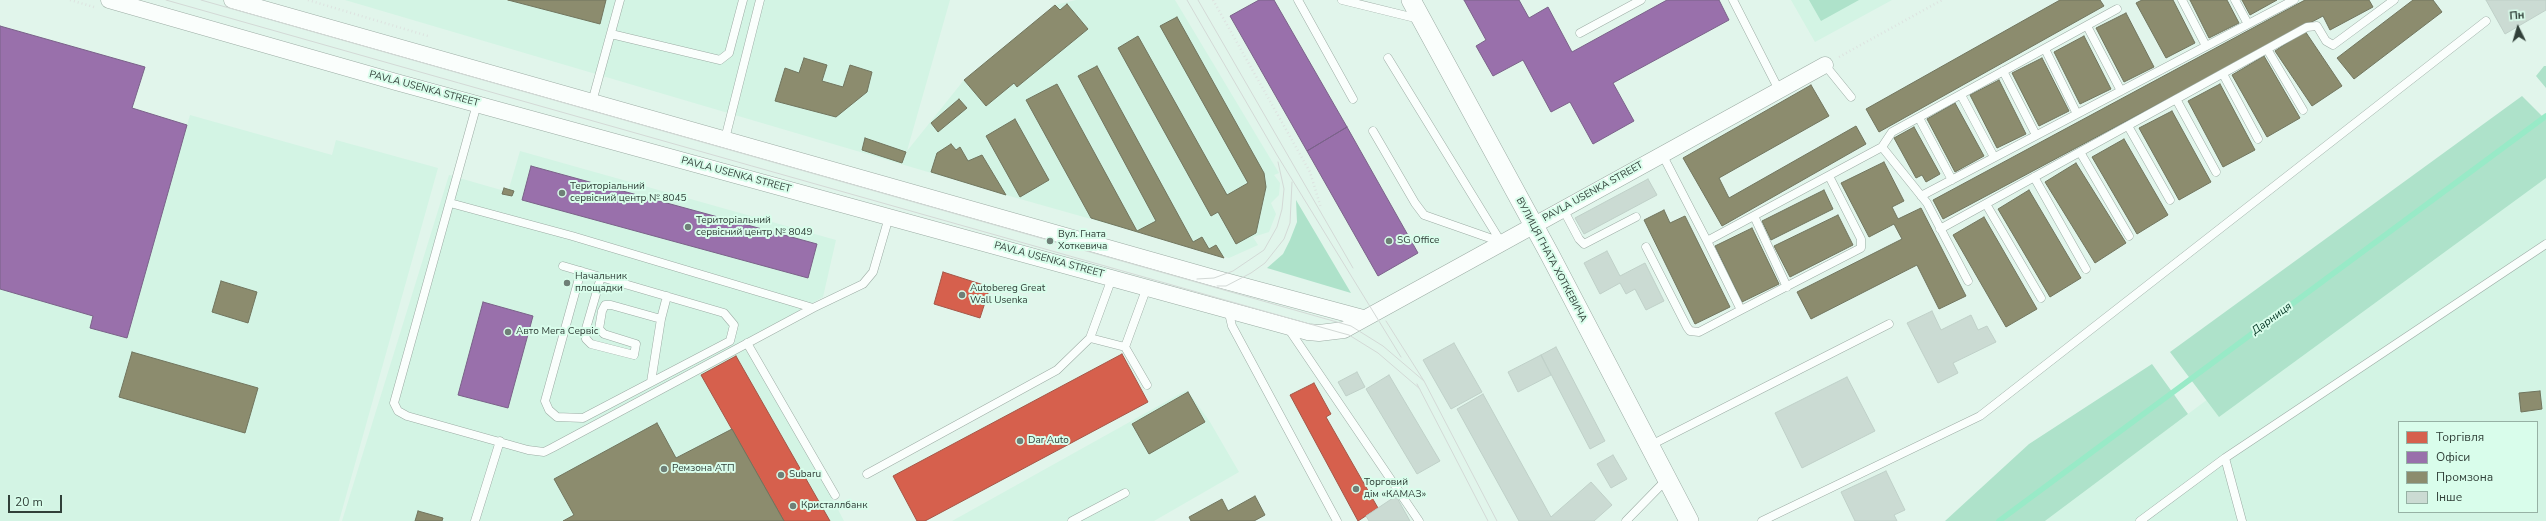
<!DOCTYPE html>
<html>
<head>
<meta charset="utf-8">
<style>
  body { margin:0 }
  #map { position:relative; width:2546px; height:521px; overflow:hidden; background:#e1f5eb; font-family:"Nunito Sans",sans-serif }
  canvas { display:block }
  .legend { position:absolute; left:2398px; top:421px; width:140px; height:92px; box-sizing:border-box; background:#d9fdeb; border:1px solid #96b1a4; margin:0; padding:5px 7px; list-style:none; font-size:12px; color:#314039 }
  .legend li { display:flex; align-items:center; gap:8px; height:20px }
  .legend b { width:20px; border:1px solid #96b1a4 }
  .north { position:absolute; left:2498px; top:8px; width:40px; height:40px; -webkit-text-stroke:3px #d9fdeb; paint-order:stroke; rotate:355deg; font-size:11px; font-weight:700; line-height:16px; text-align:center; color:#314039 }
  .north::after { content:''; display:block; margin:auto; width:14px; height:18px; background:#314039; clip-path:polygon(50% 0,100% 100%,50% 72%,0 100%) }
  .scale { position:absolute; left:8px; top:495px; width:54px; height:18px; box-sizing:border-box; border:2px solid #314039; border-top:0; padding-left:5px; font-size:12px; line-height:14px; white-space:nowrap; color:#314039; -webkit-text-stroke:3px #d9fdeb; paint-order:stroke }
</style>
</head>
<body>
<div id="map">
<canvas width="2546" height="521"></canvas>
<ul class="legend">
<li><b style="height:11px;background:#d6604d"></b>Торгівля</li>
<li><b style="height:11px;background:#9970ab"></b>Офіси</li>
<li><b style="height:11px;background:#8c8c6e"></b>Промзона</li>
<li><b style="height:11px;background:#cbdbd3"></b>Інше</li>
</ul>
<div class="north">Пн</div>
<div class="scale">20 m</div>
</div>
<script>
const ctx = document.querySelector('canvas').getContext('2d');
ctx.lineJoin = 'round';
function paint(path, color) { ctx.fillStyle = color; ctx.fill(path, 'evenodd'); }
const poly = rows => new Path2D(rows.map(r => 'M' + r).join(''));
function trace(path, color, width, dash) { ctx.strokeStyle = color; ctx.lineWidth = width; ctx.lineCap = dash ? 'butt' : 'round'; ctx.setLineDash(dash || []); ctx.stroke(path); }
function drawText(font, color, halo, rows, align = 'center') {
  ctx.font = font + ' "Nunito Sans",sans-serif'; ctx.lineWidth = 4; ctx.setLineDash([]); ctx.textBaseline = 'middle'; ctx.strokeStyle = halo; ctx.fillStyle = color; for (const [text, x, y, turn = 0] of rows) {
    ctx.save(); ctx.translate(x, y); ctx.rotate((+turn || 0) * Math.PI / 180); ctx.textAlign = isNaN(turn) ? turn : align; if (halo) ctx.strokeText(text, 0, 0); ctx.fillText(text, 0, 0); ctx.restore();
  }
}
paint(poly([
  [345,0,950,0,907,151,964,80,1055,5,1076,0,1175,0,1279,173,1274,175,1280,183,1279,195,1271,203,1276,214,1269,232,1253,237,1258,245,1229,258,1006,195],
  [1791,0,1892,0,1815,42],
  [0,26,145,67,132,108,187,125,190,115,332,155,336,140,438,168,339,521,0,521],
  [2546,146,2546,521,2045,521,2188,414],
  [2399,422,2537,422,2537,512,2399,512],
  [520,151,836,240,823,297,749,339,844,521,342,521,449,175,508,192],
  [1187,390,1210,422,1239,472,1154,521,952,521]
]), '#d3f4e4');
paint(poly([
  [1809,0,1859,0,1821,21],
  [2544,66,2546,66,2546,88,2536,76],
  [2522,96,2546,120,2546,178,2219,417,2170,352],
  [1296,200,1351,293,1267,268,1283,254,1290,240,1297,222],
  [2152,364,2188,414,2045,521,1945,521,2029,444]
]), '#aee2ca');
const shops = poly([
  [943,272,990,287,980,318,934,304,943,272],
  [1122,354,1148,402,925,521,917,521,893,476,1122,354],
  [736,356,830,521,784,521,701,375,736,356],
  [1314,383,1331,414,1326,417,1378,508,1358,521,1290,395,1314,383]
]);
paint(shops, '#d6604d');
trace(shops, '#a45647', 1);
const offices = poly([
  [1259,0,1274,0,1347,127,1307,151,1230,16,1259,0],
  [1464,0,1519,0,1529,18,1548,7,1572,52,1667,0,1719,0,1729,20,1613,83,1634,121,1593,144,1570,102,1551,112,1523,60,1493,76,1476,46,1486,40,1464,0],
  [0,26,145,67,132,108,187,125,127,338,90,328,93,316,0,289,0,26],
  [1347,127,1418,253,1378,276,1307,151,1347,127],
  [531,166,817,244,808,278,522,200,531,166],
  [483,302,533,316,508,408,458,395,483,302]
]);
paint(offices, '#9970ab');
trace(offices, '#7a6289', 1);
const industry = poly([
  [508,0,606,0,600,24,508,0],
  [2060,0,2100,0,2104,6,1879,132,1866,109,2060,0],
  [2142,0,2173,0,2195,43,2166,58,2136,3,2142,0],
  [2190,0,2227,0,2239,23,2209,38,2190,0],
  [2242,0,2277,0,2250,15,2242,0],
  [2305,0,2369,0,2373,7,2330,30,2323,16,1943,219,1933,200,2305,0],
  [2413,0,2433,0,2442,12,2354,79,2337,58,2413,0],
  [1067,4,1088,29,1017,87,1014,83,986,106,964,80,1055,5,1060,10,1067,4],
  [2126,13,2154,67,2124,82,2096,28,2126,13],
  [1177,17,1264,173,1266,187,1256,233,1236,244,1218,212,1211,216,1118,48,1138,36,1227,195,1248,183,1160,26,1177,17],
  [2305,31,2342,86,2312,106,2275,51,2305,31],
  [2084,36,2111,89,2080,104,2054,52,2084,36],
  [2264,56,2300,118,2267,137,2232,75,2264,56],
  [804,58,827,65,822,81,843,87,850,65,872,72,867,92,836,117,775,101,785,68,799,73,804,58],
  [2042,58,2069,111,2039,126,2012,73,2042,58],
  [1097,66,1193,242,1202,237,1209,249,1216,245,1224,258,1091,218,1026,100,1057,84,1137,231,1156,221,1078,76,1097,66],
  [1999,80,2026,134,1997,148,1970,95,1999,80],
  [2220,84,2255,150,2223,167,2188,101,2220,84],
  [1811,85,1829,116,1719,178,1729,198,1856,126,1866,144,1722,226,1683,158,1811,85],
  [959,99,967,108,938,132,931,123,959,99],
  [1955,103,1984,156,1955,172,1927,119,1955,103],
  [2172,111,2211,182,2179,200,2139,128,2172,111],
  [1015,119,1049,180,1020,197,986,136,1015,119],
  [1914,127,1940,174,1926,182,1922,175,1916,178,1894,138,1914,127],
  [865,138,906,152,902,163,862,150,865,138],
  [2124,139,2168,215,2137,234,2092,157,2124,139],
  [951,144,956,150,960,147,968,161,982,155,1006,195,931,172,937,153,951,144],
  [1884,162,1904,201,1892,207,1898,219,1921,208,1966,296,1939,309,1917,265,1811,319,1797,292,1902,239,1894,224,1869,237,1841,183,1884,162],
  [2076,163,2126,243,2095,263,2045,182,2076,163],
  [504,188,514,191,512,196,502,194,504,188],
  [1824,190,1833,209,1771,240,1762,221,1824,190],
  [2029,190,2081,278,2050,297,1998,209,2029,190],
  [1664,210,1670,223,1685,216,1730,307,1695,324,1644,220,1664,210],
  [1838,215,1853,245,1790,277,1774,246,1838,215],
  [1984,217,2037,309,2006,327,1953,235,1984,217],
  [1752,228,1779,284,1742,302,1715,246,1752,228],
  [221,281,257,292,248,323,212,312,221,281],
  [132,352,258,388,245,433,119,397,132,352],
  [2540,391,2542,409,2521,412,2519,393,2540,391],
  [1188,392,1205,422,1149,454,1132,424,1188,392],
  [657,423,676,458,732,429,784,521,563,521,574,515,554,479,657,423],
  [1255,496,1265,515,1254,521,1191,521,1189,517,1222,499,1228,511,1255,496],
  [418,511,443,518,442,521,415,521,418,511]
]);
paint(industry, '#8c8c6e');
trace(industry, '#71755e', 1);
trace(poly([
  [1999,521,2546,116]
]), '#98eac7', 5.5);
const building = poly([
  [2486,0,2546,0,2546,10,2505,34,2486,0],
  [1648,179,1657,195,1584,234,1575,218,1648,179],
  [1607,251,1620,276,1645,263,1664,301,1646,310,1635,289,1626,294,1620,283,1600,294,1584,263,1607,251],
  [1932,311,1941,330,1971,315,1978,330,1987,326,1996,342,1953,363,1958,373,1938,383,1907,323,1932,311],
  [1454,343,1482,392,1451,409,1423,360,1454,343],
  [1556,347,1605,441,1590,449,1541,355,1556,347],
  [1541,355,1551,375,1518,392,1508,372,1541,355],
  [1357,372,1365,387,1346,396,1338,382,1357,372],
  [1389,375,1440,461,1417,474,1366,389,1389,375],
  [1847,377,1875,431,1802,468,1775,413,1847,377],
  [1483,394,1551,517,1591,482,1612,505,1594,521,1519,521,1457,409,1483,394],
  [1613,455,1627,479,1611,488,1597,464,1613,455],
  [1886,471,1905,510,1894,515,1897,521,1855,521,1841,492,1886,471],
  [1396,496,1410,521,1369,521,1366,516,1396,496]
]);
paint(building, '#cbdbd3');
trace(building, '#bfd0c8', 1);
const service = poly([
  [1298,0,1353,99],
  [1342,0,1419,19],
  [1733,0,1779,90],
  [2182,0,2206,46],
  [2235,0,2248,24],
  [2087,26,2121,91],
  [1580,33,1641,0],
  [611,34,720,60,729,53,743,0],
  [2045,49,2077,114],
  [2267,49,2303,110],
  [1388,58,1501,242],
  [1825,65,1851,97],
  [2003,71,2036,135],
  [2223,74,2258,139],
  [1961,95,1994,157],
  [2176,99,2216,172],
  [592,102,620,0],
  [477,104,394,403,398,411,407,416,528,450,544,452,552,448,813,308,863,284,873,272,889,217],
  [1919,118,1952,180],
  [2128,126,2170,200],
  [1373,131,1415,203,1424,215,1501,242],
  [725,139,760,0],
  [1882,147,1892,132,2117,9],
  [2080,152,2129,236],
  [1662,154,1707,241,1882,147,1927,203,1968,281],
  [2034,177,2086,269],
  [1921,196,2294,0],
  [450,203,572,236,813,308],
  [1986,204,2041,298],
  [1563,209,1579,239,1584,244,1636,217],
  [1754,216,1787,287],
  [1940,229,2307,27,2317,26,2326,41,2333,45,2394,0],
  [1646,247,1687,327,1690,331,1699,332,1741,310,1707,241],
  [563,266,724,313,734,325,730,341,583,418,557,417,549,410,545,401,581,271],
  [601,277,585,332,586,339,591,344,634,355,636,344,604,334,599,329,602,311,605,305,611,305,661,319,667,296],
  [1228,309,1232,326,1337,521],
  [1741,310,1861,248,1861,239,1829,176],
  [1288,328,1419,521],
  [1090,338,1125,347,1147,287],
  [747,343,835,495],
  [1125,347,1147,385],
  [651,382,661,319],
  [1649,446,1889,324],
  [2225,458,2242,521],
  [867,474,1057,370,1090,338,1112,278],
  [475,521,500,441],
  [1072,521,1125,493],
  [1626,521,1667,479],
  [1762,521,1980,416,2486,21],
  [2140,521,2225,458,2546,244]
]);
const minor = poly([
  [109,0,396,82,1308,332,1319,333,1344,330,1825,65],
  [232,0,1214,278,1363,318]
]);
const tertiary = poly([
  [1411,0,1550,255,1689,521]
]);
trace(service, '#9caca4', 9);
trace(minor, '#9caca4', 17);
trace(tertiary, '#9caca4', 20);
trace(poly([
  [70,0,94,7],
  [308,0,428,36],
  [1213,0,1310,172,1321,208],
  [1839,57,1942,0]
]), '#dde3e0', 2.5, [1, 3]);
trace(service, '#fafefc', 8);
trace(minor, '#fafefc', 16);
trace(tertiary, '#fafefc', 19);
trace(poly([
  [166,0,1338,332,1349,335,1378,353,1420,389],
  [201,0,1351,326,1383,346,1424,381],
  [1187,0,1277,155,1401,357],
  [1198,0,1353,268],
  [1197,279,1214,278,1233,271,1264,250,1277,227,1282,209,1284,189,1278,162],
  [1217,286,1226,286,1251,273,1265,263,1284,239,1290,223,1292,182],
  [1386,321,1424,381,1497,521],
  [1417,384,1488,521]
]), '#d3d9d6', 1);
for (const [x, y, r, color] of [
  [562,193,4,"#6f7f77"],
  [688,227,4,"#6f7f77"],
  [1050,241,4,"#6f7f77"],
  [1389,241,4,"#6f7f77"],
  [567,283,4,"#6f7f77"],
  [962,295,4,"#6f7f77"],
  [508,332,4,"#6f7f77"],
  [1020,441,4,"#6f7f77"],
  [664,469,4,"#6f7f77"],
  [781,475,4,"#6f7f77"],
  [1356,489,4,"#6f7f77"],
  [793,506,4,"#6f7f77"]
]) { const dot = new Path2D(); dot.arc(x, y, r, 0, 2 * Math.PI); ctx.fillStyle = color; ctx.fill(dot); trace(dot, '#d9fdeb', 1.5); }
drawText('10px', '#314039', '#d9fdeb', [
  ["PAVLA USENKA STREET",424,89,15],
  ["PAVLA USENKA STREET",736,175,15],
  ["PAVLA USENKA STREET",1593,192,-29],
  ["PAVLA USENKA STREET",1049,260,15],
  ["ВУЛИЦЯ ГНАТА ХОТКЕВИЧА",1551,260,62]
]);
drawText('10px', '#314039', '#d9fdeb', [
  ["Територіальний",570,187],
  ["сервісний центр № 8045",570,199],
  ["Територіальний",696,221],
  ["сервісний центр № 8049",696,233],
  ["Вул. Гната",1058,235],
  ["Хоткевича",1058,247],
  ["SG Office",1397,241],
  ["Начальник",575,277],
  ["площадки",575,289],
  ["Autobereg Great",970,289],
  ["Wall Usenka",970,301],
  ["Авто Мега Сервіс",516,332],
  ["Dar Auto",1028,441],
  ["Ремзона АТП",672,469],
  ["Subaru",789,475],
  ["Торговий",1364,483],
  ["дім «КАМАЗ»",1364,495],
  ["Кристаллбанк",801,506]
], 'left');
drawText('italic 11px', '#003321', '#d9fdeb', [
  ["Дарниця",2272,319,-36]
]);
</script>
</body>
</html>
